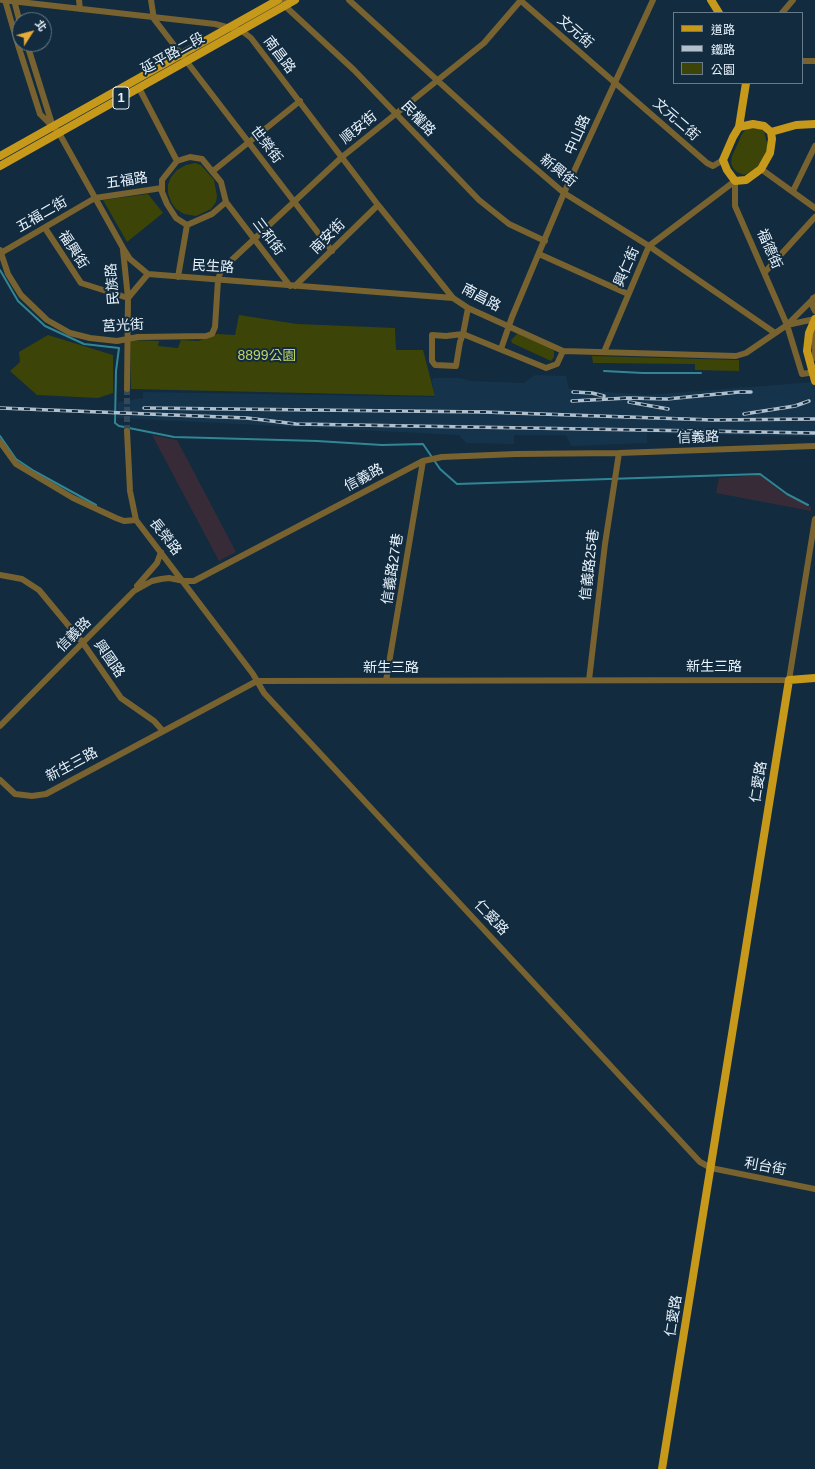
<!DOCTYPE html>
<html>
<head>
<meta charset="utf-8">
<style>
  body { margin:0 }
  #map { position:relative; width:815px; height:1469px; overflow:hidden; background:#122b3e; font-family:Arial,"Noto Sans TC",sans-serif }
  canvas { display:block }
  .legend { position:absolute; left:673px; top:12px; width:130px; height:72px; box-sizing:border-box; background:#122b3e; border:1px solid #677b8a; margin:0; padding:5px 7px; list-style:none; font-size:12px; color:#e7f3fd }
  .legend li { display:flex; align-items:center; gap:8px; height:20px }
  .legend b { width:20px; border:1px solid #677b8a }
  .north { position:absolute; left:12px; top:12px; width:40px; height:40px; box-sizing:border-box; background:#122b3e; border:1px solid #677b8a; border-radius:50%; rotate:54deg; font-size:11px; font-weight:700; line-height:16px; text-align:center; color:#e7f3fd }
  .north::after { content:''; display:block; margin:auto; width:14px; height:18px; background:#e8ab37; clip-path:polygon(50% 0,100% 100%,50% 72%,0 100%) }
</style>
</head>
<body>
<div id="map">
<canvas width="815" height="1469"></canvas>
<ul class="legend">
<li><b style="height:5px;background:#c7991a"></b>道路</li>
<li><b style="height:5px;background:#b1c0cc"></b>鐵路</li>
<li><b style="height:11px;background:#3d4408"></b>公園</li>
</ul>
<div class="north">北</div>
</div>
<script>
const ctx = document.querySelector('canvas').getContext('2d');
ctx.lineJoin = 'round';
function paint(path, color) { ctx.fillStyle = color; ctx.fill(path, 'evenodd'); }
const poly = rows => new Path2D(rows.map(r => 'M' + r).join(''));
function trace(path, color, width, dash) { ctx.strokeStyle = color; ctx.lineWidth = width; ctx.lineCap = dash ? 'butt' : 'round'; ctx.setLineDash(dash || []); ctx.stroke(path); }
function drawText(font, color, halo, rows, align = 'center') {
  ctx.font = font + ' Arial,"Noto Sans TC",sans-serif'; ctx.lineWidth = 4; ctx.setLineDash([]); ctx.textBaseline = 'middle'; ctx.strokeStyle = halo; ctx.fillStyle = color; for (const [text, x, y, turn = 0] of rows) {
    ctx.save(); ctx.translate(x, y); ctx.rotate((+turn || 0) * Math.PI / 180); ctx.textAlign = isNaN(turn) ? turn : align; if (halo) ctx.strokeText(text, 0, 0); ctx.fillText(text, 0, 0); ctx.restore();
  }
}
paint(poly([
  [535,375,566,376,569,389,646,395,815,382,815,437,647,433,647,443,571,446,566,435,514,435,514,444,466,443,459,435,117,418,118,402,143,398,143,392,435,397,432,381,433,378,459,378,471,381,524,383]
]), '#15344c');
paint(poly([
  [152,435,177,440,236,552,219,561],
  [760,475,780,491,811,507,811,511,716,493,719,478]
]), '#382b38');
paint(poly([
  [752,128,759,128,764,131,768,147,765,156,758,166,752,172,744,175,737,172,733,168,731,163,732,156,742,134,745,130],
  [195,163,201,165,214,180,217,196,216,202,211,209,196,216,184,214,176,209,171,202,168,193,168,185,171,177,177,170,186,165],
  [148,194,163,213,127,242,103,200],
  [239,315,297,324,395,328,396,350,423,350,435,396,131,389,130,340,159,341,158,346,178,348,181,340,198,341,217,334,235,335],
  [518,333,552,349,554,351,554,357,551,361,512,343,511,340],
  [48,335,113,355,113,393,98,398,37,395,10,371,20,362,19,352],
  [592,356,739,360,739,371,695,370,695,364,593,363]
]), '#3d4408');
trace(poly([
  [0,270,18,301,45,326,84,344,119,348,116,371,115,423,119,426,174,437,317,441,382,445,423,444,440,469,457,484,760,474,787,494,808,505],
  [604,371,643,373,701,373],
  [0,436,16,459,34,471,96,505]
]), '#318695', 2);
trace(poly([
  [127,389,127,431]
]), '#32495b', 6, [6, 3]);
trace(poly([
  [2,0,215,24,242,31,251,38,378,205,453,298,468,308,563,351,736,356,746,353,787,325,815,319],
  [5,0,18,45,40,114,59,133,123,248,130,259,148,274,453,298],
  [14,0,20,23],
  [79,0,80,9],
  [151,0,154,19,332,251],
  [283,0,285,6,354,70,479,200,509,224,545,241],
  [349,0,515,151,564,193,649,246,775,333],
  [520,0,707,163,713,166,723,160],
  [782,13,793,0],
  [27,44,52,124],
  [802,61,815,61],
  [139,88,177,161],
  [761,169,815,208],
  [213,171,300,101],
  [735,181,735,206,787,325,802,374,815,372],
  [793,191,815,146],
  [226,202,212,214,187,225,176,218,167,204,162,192,162,180,177,161,190,157,202,159,221,182,226,202,290,286],
  [45,228,81,283,128,298,148,274],
  [0,250,8,274,21,295,47,320,70,333,90,338,117,341,138,337,206,336,212,334,215,327,218,280,221,270,342,157,484,43,521,0],
  [123,250,128,298,127,389],
  [1,253,95,198,162,188],
  [539,254,628,294],
  [765,272,815,217],
  [178,277,187,225],
  [295,286,378,205],
  [813,298,812,305,815,311],
  [468,308,463,334,460,342,456,366,435,365,432,361,432,335,446,336,463,334,546,368,557,364,563,351],
  [787,325,815,297],
  [815,333,815,358],
  [501,349,512,317,564,193,653,0],
  [604,352,649,246,735,181],
  [127,431,130,491,136,520,253,674,264,693,700,1162,711,1168,815,1189],
  [0,442,16,464,73,498,116,518,124,521,136,520],
  [0,575,22,579,39,590,83,643,121,698,154,721,163,731],
  [137,586,157,563,161,552],
  [589,680,605,544,619,453],
  [386,681,423,461],
  [0,726,134,591,152,581,161,579,169,578,184,581,194,581,423,461,442,457,516,454,619,453,815,446],
  [0,780,15,794,32,796,46,794,257,681,789,680,815,519]
]), '#776230', 6);
trace(poly([
  [711,0,719,13],
  [739,127,753,124,764,126,771,132,772,139,770,153,761,169,746,180,735,181,727,170,723,160,733,137,739,127,746,83],
  [771,132,796,125,815,124],
  [0,156,278,0],
  [0,166,295,0],
  [662,1469,789,680,815,678]
]), '#c7991a', 8);
const rail = poly([
  [573,392,592,393,604,396],
  [572,401,628,398,667,399,739,392,751,392],
  [629,402,668,409],
  [0,408,247,418,296,424,815,433],
  [144,408,484,412,713,420,815,419],
  [744,414,795,406,809,401]
]);
trace(rail, '#b1c0cc', 3.5);
trace(rail, '#122b3e', 2, [6]);
trace(poly([
  [815,319,809,333,807,351,815,381]
]), '#c7991a', 8);
for (const [x, y, w] of [
  [121,98,16]
]) { const box = new Path2D(); box.roundRect(x - w / 2, y - 11, w, 22, 3); ctx.fillStyle = '#122b3e'; ctx.fill(box); trace(box, '#e7f3fd', 1); }
drawText('bold 13px', '#e7f3fd', null, [
  ["1",121,98]
]);
drawText('14px', '#e7f3fd', '#122b3e', [
  ["文元街",575,32,41],
  ["延平路二段",173,54,-29],
  ["南昌路",279,55,53],
  ["民權路",418,119,46],
  ["文元二街",676,120,41],
  ["順安街",359,128,-39],
  ["中山路",578,135,-66],
  ["世榮街",266,145,52],
  ["新興街",558,171,39],
  ["五福路",127,181,-9],
  ["五福二街",42,215,-30],
  ["三和街",268,237,53],
  ["南安街",328,237,-45],
  ["福德街",769,249,66],
  ["福興街",73,250,57],
  ["民生路",213,267,4],
  ["興仁街",627,267,-66],
  ["民族路",113,284,-94],
  ["南昌路",481,298,28],
  ["莒光街",123,326,-3],
  ["信義路",698,438,-2],
  ["信義路",364,478,-28],
  ["長榮路",165,537,52],
  ["信義路25巷",590,565,-83],
  ["信義路27巷",393,569,-81],
  ["信義路",74,635,-45],
  ["興國路",109,659,55],
  ["新生三路",714,667],
  ["新生三路",391,668],
  ["新生三路",72,765,-28],
  ["仁愛路",759,782,-81],
  ["仁愛路",491,918,47],
  ["利台街",765,1167,11],
  ["仁愛路",674,1316,-81]
]);
drawText('14px', '#bfd166', '#122b3e', [
  ["8899公園",267,356]
]);
</script>
</body>
</html>
